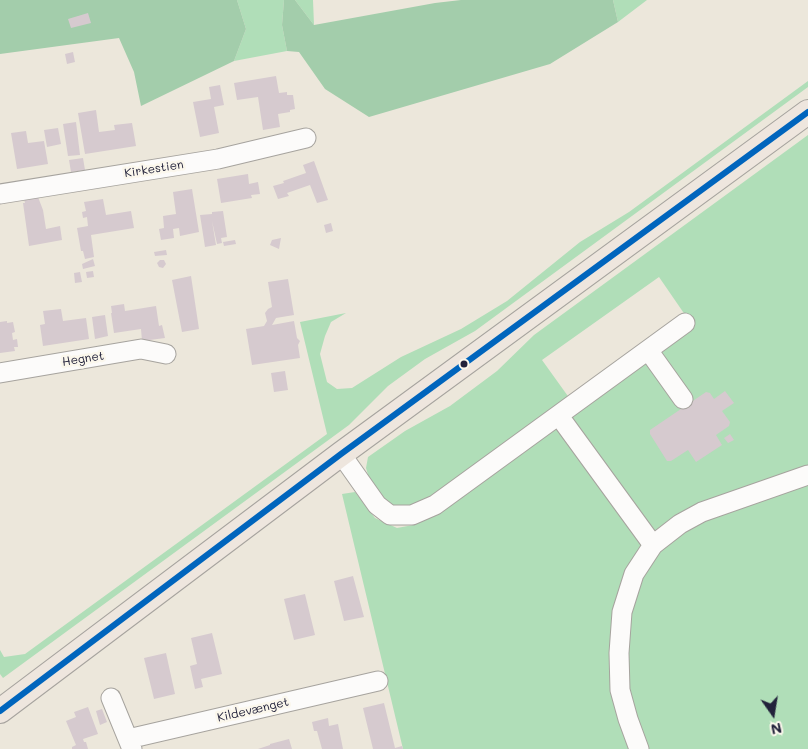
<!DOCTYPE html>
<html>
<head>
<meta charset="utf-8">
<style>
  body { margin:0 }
  #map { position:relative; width:808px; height:749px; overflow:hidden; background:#ece7db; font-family:Mali,sans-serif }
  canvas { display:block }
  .north { position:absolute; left:748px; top:689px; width:50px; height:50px; -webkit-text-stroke:4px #fbf7ec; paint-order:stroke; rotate:167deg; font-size:14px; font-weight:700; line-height:20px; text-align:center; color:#22223b }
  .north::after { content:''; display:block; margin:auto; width:18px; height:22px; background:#22223b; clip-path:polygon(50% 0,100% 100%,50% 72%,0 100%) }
</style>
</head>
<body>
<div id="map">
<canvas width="808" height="749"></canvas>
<div class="north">N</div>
</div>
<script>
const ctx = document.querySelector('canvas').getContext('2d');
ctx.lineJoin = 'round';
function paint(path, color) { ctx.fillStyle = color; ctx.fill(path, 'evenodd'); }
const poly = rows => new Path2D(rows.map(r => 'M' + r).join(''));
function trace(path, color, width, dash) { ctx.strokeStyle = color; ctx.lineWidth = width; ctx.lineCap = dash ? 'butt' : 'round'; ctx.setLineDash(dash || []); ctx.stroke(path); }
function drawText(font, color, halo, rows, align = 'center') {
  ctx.font = font + ' Mali,sans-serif'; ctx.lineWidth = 5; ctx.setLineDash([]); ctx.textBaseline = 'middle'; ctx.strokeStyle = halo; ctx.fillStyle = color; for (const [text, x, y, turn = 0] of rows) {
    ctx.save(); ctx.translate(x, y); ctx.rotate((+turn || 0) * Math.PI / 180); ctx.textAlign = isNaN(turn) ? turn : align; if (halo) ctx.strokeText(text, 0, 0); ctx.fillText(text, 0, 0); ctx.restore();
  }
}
paint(poly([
  [237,0,284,0,282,25,287,51,234,61,246,29],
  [295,0,313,0,314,25],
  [613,0,647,0,618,22],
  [808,81,808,87,475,331,425,359,388,386,349,425,3,678,0,674,0,650,4,657,25,654,327,434,300,322,346,313,331,322,325,336,320,354,327,382,337,389,352,388,401,357,461,329,507,301,580,242,629,212],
  [808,135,808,749,403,749,342,494,355,492,375,518,397,528,413,525,429,518,692,325,659,277,542,360,570,399,433,498,408,510,392,509,383,502,369,478,366,468,368,457,405,431,450,406,497,371,534,335]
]), '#b0deb8');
paint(poly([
  [0,0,237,0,246,29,234,61,141,106,134,72,119,38,0,54],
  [284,0,295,0,314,25,435,3,461,0,613,0,618,22,550,64,369,117,325,89,299,52,287,51,282,25]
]), '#a3cdab');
paint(poly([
  [88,13,91,23,71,28,68,19],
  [73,52,75,62,67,64,65,54],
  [276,76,279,93,287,92,287,95,293,95,295,109,290,110,290,112,278,114,280,127,263,130,258,97,237,100,234,83],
  [220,85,224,105,214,107,219,133,200,137,193,102,211,99,209,87],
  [96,110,99,132,115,130,114,125,132,123,136,146,85,154,78,113],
  [76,122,80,155,68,156,63,124],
  [58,128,61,144,47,147,44,130],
  [26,131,28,143,44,141,48,164,17,169,11,133],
  [83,158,85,170,71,172,69,160],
  [314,161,328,200,317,203,310,185,287,193,289,196,278,199,273,186,284,183,283,181,306,173,303,165],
  [248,174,249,184,258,182,260,194,251,195,252,198,221,203,217,179],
  [192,189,199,232,180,236,179,228,173,229,174,238,161,240,159,229,164,228,163,216,176,214,173,192],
  [38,197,43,210,46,229,60,226,62,240,29,246,23,203,25,203,24,199],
  [103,199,106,215,131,211,134,228,91,235,94,257,85,259,83,251,81,251,77,228,88,226,87,217,83,218,82,212,86,211,84,202],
  [223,211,227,237,221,238,222,243,217,244,212,221,216,245,205,247,200,215,212,214,212,212],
  [331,223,333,231,326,233,324,225],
  [281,238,279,249,270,245,272,240],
  [235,240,236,244,224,246,223,242],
  [166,250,167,255,155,256,154,252],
  [93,259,95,266,83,269,82,264],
  [160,260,164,260,166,264,163,268,159,267,157,263],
  [93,271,94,277,87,278,86,272],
  [80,272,82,282,75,283,74,273],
  [191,276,199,329,182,332,172,280],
  [288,279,294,315,276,318,272,325,294,321,297,338,300,341,298,345,300,358,252,365,246,329,264,326,267,321,265,313,268,309,272,307,268,282],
  [124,304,125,311,156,306,159,326,162,325,165,338,142,341,141,329,114,333,111,313,112,313,111,306],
  [61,309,63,321,86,318,89,339,43,346,40,325,45,324,43,311],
  [105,315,108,336,95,339,92,317],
  [7,321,7,323,13,322,15,332,12,333,13,340,17,339,18,347,14,347,15,351,0,353,0,322],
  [285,371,288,390,274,392,271,373],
  [725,391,734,403,722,411,730,422,729,426,716,435,722,445,696,462,688,450,671,461,667,461,650,434,650,430,706,392,710,393,714,399],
  [730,434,734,440,728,443,724,438],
  [353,576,364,617,344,621,334,581],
  [305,594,315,635,294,640,284,599],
  [212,633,222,674,201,679,203,687,195,689,190,666,197,664,191,638],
  [166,653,175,694,154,699,144,658],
  [384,703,395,748,402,746,403,749,373,749,363,708],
  [88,707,98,734,83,739,84,742,86,742,88,749,72,749,72,747,76,745,66,721,76,717,74,712],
  [102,709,107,722,100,725,96,711],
  [328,718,329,726,338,724,343,749,322,749,317,731,314,731,312,722],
  [289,739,292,749,258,749,270,745,270,744]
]), '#d6cacf');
const minor = poly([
  [0,194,218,159,306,138],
  [648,350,683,399],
  [0,373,141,349,166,354],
  [559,416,653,545],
  [341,454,377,505,390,515,412,515,435,505,685,323],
  [111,698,132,749],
  [128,739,378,681],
  [639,749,628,719,620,690,619,653,622,612,634,574,653,545,680,524,702,512,808,475]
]);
const major = poly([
  [0,711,341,454,808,112]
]);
trace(minor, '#a6a39e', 21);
trace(major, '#a6a39e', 26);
trace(minor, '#fcfbfa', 19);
trace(major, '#eee6de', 24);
trace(poly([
  [0,711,341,454,808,112]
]), '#0065bd', 6);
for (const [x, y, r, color] of [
  [464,364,4.5,"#22223b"]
]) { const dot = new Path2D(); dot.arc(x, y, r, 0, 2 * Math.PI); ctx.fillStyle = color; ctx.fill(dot); trace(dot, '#fbf7ec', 2); }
drawText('12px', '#22223b', '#fbf7ec', [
  ["Kirkestien",154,169,-9],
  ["Hegnet",83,359,-9],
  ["Kildevænget",253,710,-13]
]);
</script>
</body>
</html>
